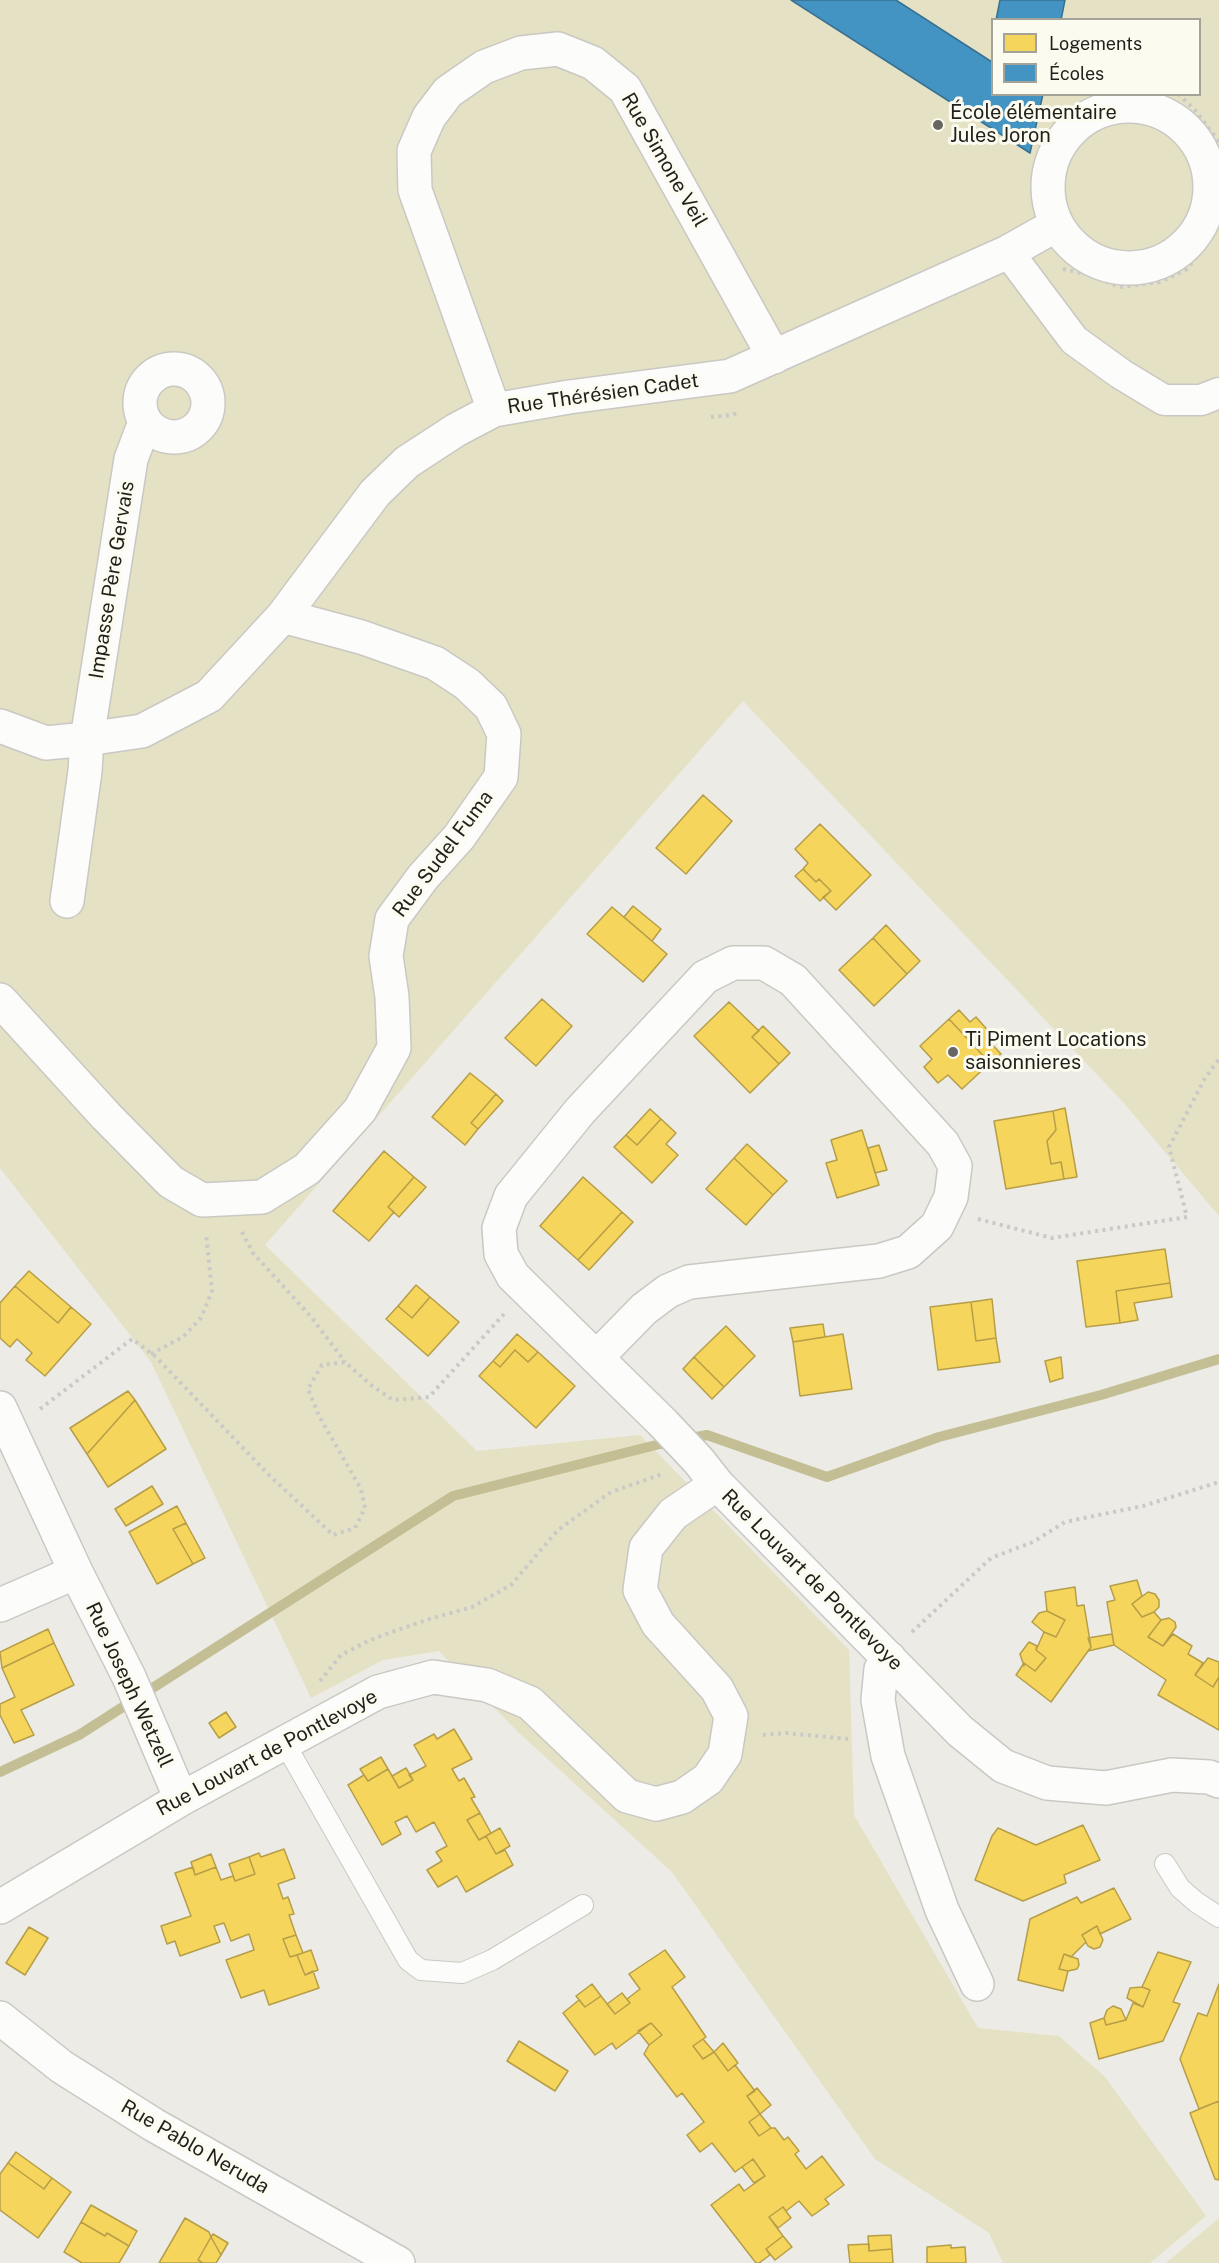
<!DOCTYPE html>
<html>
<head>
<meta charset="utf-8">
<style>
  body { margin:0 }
  #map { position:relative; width:1219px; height:2263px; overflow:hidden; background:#ecebe5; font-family:"Public Sans",sans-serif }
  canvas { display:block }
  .legend { position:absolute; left:991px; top:18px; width:210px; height:78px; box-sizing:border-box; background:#fcfbef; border:2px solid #a4a39a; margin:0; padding:8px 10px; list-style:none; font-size:18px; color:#201f1b }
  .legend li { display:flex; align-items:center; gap:12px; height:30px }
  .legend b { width:30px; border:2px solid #a4a39a }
</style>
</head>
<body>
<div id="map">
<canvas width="1219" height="2263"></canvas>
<ul class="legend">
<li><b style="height:16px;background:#f6d55c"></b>Logements</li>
<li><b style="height:16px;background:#4393c3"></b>Écoles</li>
</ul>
</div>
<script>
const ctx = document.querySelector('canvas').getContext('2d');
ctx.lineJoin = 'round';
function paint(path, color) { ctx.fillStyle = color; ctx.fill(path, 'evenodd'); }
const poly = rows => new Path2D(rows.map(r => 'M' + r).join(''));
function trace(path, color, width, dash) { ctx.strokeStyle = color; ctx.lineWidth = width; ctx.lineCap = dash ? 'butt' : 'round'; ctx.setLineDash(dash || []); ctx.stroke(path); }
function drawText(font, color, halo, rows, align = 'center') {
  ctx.font = font + ' "Public Sans",sans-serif'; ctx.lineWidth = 6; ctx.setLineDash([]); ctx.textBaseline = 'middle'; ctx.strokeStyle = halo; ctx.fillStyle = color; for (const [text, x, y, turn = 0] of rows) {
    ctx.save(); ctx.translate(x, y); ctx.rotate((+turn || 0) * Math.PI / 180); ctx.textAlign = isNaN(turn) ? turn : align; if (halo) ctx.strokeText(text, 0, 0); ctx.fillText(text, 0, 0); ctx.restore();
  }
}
paint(poly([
  [0,0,1219,0,1219,1216,1123,1102,743,701,265,1245,477,1451,640,1435,849,1650,854,1815,978,2028,1059,2036,1105,2077,1206,2216,1150,2263,1003,2263,989,2233,875,2159,672,1872,518,1732,439,1651,383,1660,311,1698,151,1362,0,1168],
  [992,20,1200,20,1200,94,992,94],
  [1219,2218,1219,2263,1166,2263]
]), '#e5e1c4');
const homes = poly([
  [703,795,732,821,686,874,656,848,703,795],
  [820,824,871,875,836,910,823,897,831,891,819,879,816,882,803,869,808,863,795,849,820,824],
  [803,869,816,882,819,879,831,891,820,901,795,876,803,869],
  [633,906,661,929,652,941,624,917,633,906],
  [612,907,667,954,643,982,587,934,612,907],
  [886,925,920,961,907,974,873,938,886,925],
  [873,938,907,974,874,1006,839,970,873,938],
  [542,999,572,1026,536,1066,505,1038,542,999],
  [729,1002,759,1031,752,1037,779,1064,750,1093,694,1036,729,1002],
  [959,1010,970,1022,976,1017,991,1034,986,1038,1001,1054,990,1063,949,1019,959,1010],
  [949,1019,990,1063,962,1089,948,1075,938,1083,924,1067,932,1059,920,1046,949,1019],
  [763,1026,790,1053,779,1064,752,1037,763,1026],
  [470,1073,496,1094,471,1123,478,1129,465,1145,432,1117,470,1073],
  [496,1094,503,1101,478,1129,471,1123,496,1094],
  [1065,1108,1077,1177,1064,1179,1061,1162,1051,1164,1047,1141,1056,1130,1053,1111,1065,1108],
  [650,1109,661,1119,637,1145,626,1135,650,1109],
  [1053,1111,1056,1130,1047,1141,1051,1164,1061,1162,1064,1179,1006,1189,994,1121,1053,1111],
  [661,1119,676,1133,666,1144,678,1155,652,1183,614,1147,626,1135,637,1145,661,1119],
  [862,1130,879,1185,837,1198,826,1163,837,1160,831,1140,862,1130],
  [747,1144,787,1181,773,1195,734,1158,747,1144],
  [879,1145,887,1170,875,1173,868,1148,879,1145],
  [384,1151,414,1177,388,1207,394,1212,369,1241,333,1211,384,1151],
  [734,1158,773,1195,746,1225,706,1189,734,1158],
  [414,1177,426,1187,399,1217,388,1207,414,1177],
  [583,1177,622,1212,578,1260,540,1226,583,1177],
  [622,1212,633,1222,589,1270,578,1260,622,1212],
  [1165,1249,1170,1283,1116,1291,1120,1323,1086,1327,1077,1261,1165,1249],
  [29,1271,71,1307,58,1323,15,1286,29,1271],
  [1170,1283,1172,1297,1134,1303,1138,1320,1120,1323,1116,1291,1170,1283],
  [416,1285,430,1297,412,1318,398,1306,416,1285],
  [15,1286,58,1323,71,1307,91,1324,45,1376,26,1360,32,1353,17,1339,10,1347,0,1338,0,1303,15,1286],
  [430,1297,459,1322,428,1356,386,1319,398,1306,412,1318,430,1297],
  [992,1299,996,1338,976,1341,971,1302,992,1299],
  [971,1302,976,1341,996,1338,1000,1362,938,1370,930,1307,971,1302],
  [823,1324,825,1337,793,1342,790,1328,823,1324],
  [726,1326,755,1356,724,1387,694,1357,726,1326],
  [517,1334,538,1352,528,1362,515,1350,500,1367,493,1361,517,1334],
  [843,1334,852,1389,800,1396,793,1342,843,1334],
  [515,1350,528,1362,538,1352,575,1386,536,1428,479,1376,493,1361,500,1367,515,1350],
  [694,1357,724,1387,712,1399,683,1369,694,1357],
  [1061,1357,1063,1378,1050,1382,1045,1361,1061,1357],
  [128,1391,135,1400,87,1454,70,1428,128,1391],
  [135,1400,166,1449,108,1487,87,1454,135,1400],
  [152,1486,163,1504,126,1526,115,1509,152,1486],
  [177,1506,186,1523,173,1529,193,1564,157,1584,129,1532,177,1506],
  [186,1523,205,1558,193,1564,173,1529,186,1523],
  [1137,1580,1142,1596,1132,1604,1142,1617,1154,1612,1161,1620,1148,1637,1163,1646,1173,1634,1192,1646,1188,1654,1203,1663,1195,1675,1213,1687,1219,1677,1219,1730,1158,1695,1166,1680,1114,1645,1107,1602,1115,1600,1110,1586,1137,1580],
  [1075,1587,1077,1606,1084,1605,1091,1647,1051,1702,1016,1675,1024,1663,1035,1671,1046,1658,1036,1650,1044,1632,1056,1637,1065,1620,1047,1611,1045,1592,1075,1587],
  [1148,1592,1155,1594,1159,1600,1159,1607,1154,1612,1142,1617,1132,1604,1148,1592],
  [1047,1611,1065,1620,1056,1637,1044,1632,1032,1622,1039,1613,1047,1611],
  [1169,1618,1175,1622,1176,1627,1163,1646,1148,1637,1161,1620,1169,1618],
  [48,1629,54,1643,2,1668,0,1652,48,1629],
  [1112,1634,1114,1645,1088,1651,1091,1647,1088,1638,1112,1634],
  [1029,1642,1037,1646,1036,1650,1046,1658,1035,1671,1024,1663,1024,1666,1020,1654,1029,1642],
  [54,1643,74,1685,21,1710,34,1735,14,1743,0,1715,0,1704,15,1697,2,1668,54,1643],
  [1208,1658,1219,1662,1219,1677,1213,1687,1195,1675,1208,1658],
  [226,1712,236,1727,219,1738,209,1723,226,1712],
  [454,1729,472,1759,452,1769,459,1781,464,1778,475,1797,471,1798,480,1813,467,1820,479,1840,486,1836,496,1854,505,1850,513,1865,466,1892,457,1876,438,1887,427,1870,442,1861,436,1852,447,1846,434,1822,416,1832,407,1816,395,1822,401,1834,382,1845,348,1785,364,1775,368,1781,388,1769,399,1788,413,1780,409,1775,426,1766,414,1745,434,1734,437,1739,454,1729],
  [381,1757,388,1769,368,1781,360,1769,381,1757],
  [406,1768,413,1780,399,1788,392,1776,406,1768],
  [480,1813,491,1833,479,1840,467,1820,480,1813],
  [1083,1825,1100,1860,1064,1875,1066,1883,1023,1901,975,1880,992,1836,998,1828,1036,1845,1083,1825],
  [500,1828,510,1846,496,1854,486,1836,500,1828],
  [284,1849,295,1878,278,1884,283,1899,288,1897,294,1914,289,1915,296,1935,283,1939,290,1957,297,1955,305,1975,313,1971,319,1988,269,2005,264,1990,241,1998,226,1960,254,1950,249,1934,231,1941,224,1923,214,1926,220,1942,180,1956,175,1941,167,1944,161,1926,191,1916,175,1873,193,1867,195,1875,216,1867,221,1880,233,1876,235,1881,255,1874,249,1857,259,1853,261,1857,284,1849],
  [211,1854,216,1867,195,1875,191,1862,211,1854],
  [249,1857,255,1874,235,1881,229,1864,249,1857],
  [1114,1888,1131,1919,1100,1934,1097,1926,1082,1935,1086,1942,1071,1957,1064,1954,1059,1969,1068,1971,1063,1991,1018,1980,1030,1919,1077,1897,1081,1903,1114,1888],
  [1097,1926,1103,1940,1100,1947,1094,1949,1088,1946,1082,1935,1097,1926],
  [29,1927,48,1938,25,1975,6,1963,29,1927],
  [296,1935,303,1953,290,1957,283,1939,296,1935],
  [311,1950,318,1970,305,1975,297,1955,311,1950],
  [665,1950,685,1977,672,1987,706,2037,693,2046,703,2059,714,2052,728,2071,735,2065,755,2091,747,2096,760,2114,749,2122,759,2136,771,2128,775,2128,784,2140,788,2137,799,2151,795,2154,806,2169,822,2156,844,2185,825,2199,829,2204,812,2216,799,2201,786,2211,783,2207,769,2217,783,2236,766,2249,770,2255,759,2263,756,2263,711,2205,739,2184,744,2191,765,2176,753,2159,735,2172,712,2143,700,2152,687,2135,704,2122,682,2093,677,2097,644,2054,649,2045,662,2035,651,2023,616,2049,612,2043,595,2055,563,2013,579,2000,585,2007,601,1996,615,2014,630,2003,627,1999,640,1989,629,1974,665,1950],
  [1158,1952,1191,1962,1173,2002,1180,2004,1163,2041,1099,2059,1090,2023,1104,2018,1106,2025,1126,2020,1133,2003,1143,2007,1150,1990,1142,1987,1158,1952],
  [1064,1954,1078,1959,1079,1965,1077,1969,1068,1971,1059,1969,1064,1954],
  [592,1984,601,1996,585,2007,576,1996,592,1984],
  [1219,1984,1219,2101,1199,2109,1180,2059,1198,2013,1207,2016,1219,1984],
  [1142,1987,1150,1990,1143,2007,1127,1998,1130,1988,1142,1987],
  [622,1993,630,2003,615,2014,607,2004,622,1993],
  [1113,2006,1121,2009,1126,2020,1106,2025,1104,2018,1107,2010,1113,2006],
  [651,2023,662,2035,649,2045,638,2031,651,2023],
  [703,2039,714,2052,703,2059,693,2046,703,2039],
  [519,2041,568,2071,555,2091,507,2061,519,2041],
  [723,2043,738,2063,728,2071,714,2052,723,2043],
  [757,2088,771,2105,760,2114,747,2096,757,2088],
  [1219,2101,1219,2180,1215,2179,1190,2113,1219,2101],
  [760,2114,771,2128,759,2136,749,2122,760,2114],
  [16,2152,52,2178,44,2189,8,2163,16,2152],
  [753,2159,765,2176,754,2183,742,2167,753,2159],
  [8,2163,44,2189,52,2178,71,2192,38,2238,0,2210,0,2174,8,2163],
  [91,2205,137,2231,129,2246,107,2233,105,2236,81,2222,91,2205],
  [783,2207,791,2218,778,2228,769,2217,783,2207],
  [185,2218,209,2232,211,2237,198,2260,203,2263,159,2263,185,2218],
  [81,2222,105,2236,107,2233,129,2246,119,2263,82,2263,64,2252,81,2222],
  [213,2234,228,2243,221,2255,211,2237,213,2234],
  [891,2235,892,2249,869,2251,868,2236,891,2235],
  [783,2236,792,2247,775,2260,766,2249,783,2236],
  [211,2237,221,2255,216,2263,203,2263,198,2260,211,2237],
  [869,2244,869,2251,892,2249,893,2263,850,2263,848,2245,869,2244],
  [951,2245,951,2248,965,2247,966,2263,927,2263,927,2247,951,2245]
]);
paint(homes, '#f6d55c');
trace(homes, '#b69e48', 1.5);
const schools = poly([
  [791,0,896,0,992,62,992,58,992,94,1043,94,1030,153,791,0],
  [1000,0,1065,0,1061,20,996,20,1000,0]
]);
paint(schools, '#4393c3');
trace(schools, '#387091', 1.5);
trace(poly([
  [0,1772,79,1735,453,1496,660,1444,707,1435,827,1477,939,1437,1101,1395,1219,1359]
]), '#c3be93', 10);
const service = poly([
  [284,1742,408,1960,421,1970,462,1973,492,1960,583,1905],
  [1165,1864,1180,1888,1196,1902,1219,1917]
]);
const pedestrian = poly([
  [1008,252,1074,340,1121,374,1164,400,1201,400,1219,393]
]);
const minor = poly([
  '1048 187a81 81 0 1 1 162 0a81 81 0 1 1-162 0Z',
  '140 403a34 34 0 1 1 68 0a34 34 0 1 1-68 0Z',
  [494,410,415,190,414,151,429,117,448,92,484,67,521,53,558,49,593,63,625,89,774,357],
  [0,726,46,743,87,739,142,731,209,696,283,616,375,493,407,462,456,430,494,410,569,397,730,376,1008,252,1056,225],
  [67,901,85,771,87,739,131,459,145,422],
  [0,1000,106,1116,171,1182,202,1200,262,1197,307,1169,360,1110,394,1048,392,997,386,956,392,919,423,877,459,837,501,777,504,734,491,707,467,684,435,663,361,637,283,616],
  [597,1357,644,1309,668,1291,689,1282,879,1261,908,1252,937,1226,951,1197,955,1166,943,1144,793,980,764,963,733,963,705,977,580,1111,511,1196,499,1228,501,1254,513,1276,662,1422,698,1460,717,1484],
  [0,1408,76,1572,129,1677,181,1799],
  [0,1605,76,1572],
  [889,1658,881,1669,878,1700,888,1756,942,1910,977,1984],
  [0,1907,181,1799,378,1692,433,1677,487,1685,530,1703,627,1796,656,1804,682,1797,708,1779,725,1754,731,1716,717,1689,658,1624,640,1590,646,1548,673,1514,717,1484,960,1731,1003,1766,1047,1783,1106,1788,1172,1775,1209,1777,1219,1781]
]);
const secondary = poly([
  [0,2018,62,2067,154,2125,398,2263]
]);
trace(service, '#c9c8c3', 22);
trace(pedestrian, '#c9c8c3', 33);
trace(minor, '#c9c8c3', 36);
trace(secondary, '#c9c8c3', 36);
trace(poly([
  [1178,94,1195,110,1219,142],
  [1063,269,1086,274,1120,287,1160,282,1187,269,1208,242,1219,224],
  [711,417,732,415,739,412],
  [978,1219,1052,1238,1187,1217,1169,1147,1205,1078,1219,1059],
  [242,1232,253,1253,312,1318,345,1362],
  [151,1354,183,1337,201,1318,212,1291,206,1234],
  [40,1409,132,1339,156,1357,269,1475,333,1535,355,1528,365,1508,361,1489,319,1416,308,1389,322,1365,345,1362,371,1385,393,1400,429,1397,504,1314],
  [912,1632,991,1558,1033,1542,1065,1522,1143,1506,1219,1482],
  [320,1681,341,1655,370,1640,426,1620,472,1607,511,1585,558,1530,611,1492,662,1474],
  [763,1735,786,1733,848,1739]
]), '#c9c9c7', 4, [3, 4.5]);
trace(service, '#fcfcfb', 20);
trace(pedestrian, '#fcfcfb', 30);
trace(minor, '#fcfcfb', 33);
trace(secondary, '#fcfcfb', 33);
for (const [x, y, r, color] of [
  [938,125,6,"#676662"],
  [953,1052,6,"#676662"]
]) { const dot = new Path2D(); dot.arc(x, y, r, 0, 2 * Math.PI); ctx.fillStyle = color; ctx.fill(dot); trace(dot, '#fcfbef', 2); }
drawText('20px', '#201f1b', '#fcfbef', [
  ["École élémentaire",950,113],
  ["Jules Joron",950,136],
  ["Ti Piment Locations",965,1040],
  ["saisonnieres",965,1063]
], 'left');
drawText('20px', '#201f1b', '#fcfbef', [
  ["Rue Simone Veil",664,160,60],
  ["Rue Thérésien Cadet",603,394,-8],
  ["Impasse Père Gervais",112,580,-81],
  ["Rue Sudel Fuma",443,854,-53],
  ["Rue Louvart de Pontlevoye",812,1580,45],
  ["Rue Joseph Wetzell",129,1685,65],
  ["Rue Louvart de Pontlevoye",267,1753,-28],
  ["Rue Pablo Neruda",195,2147,30]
]);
</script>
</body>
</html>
